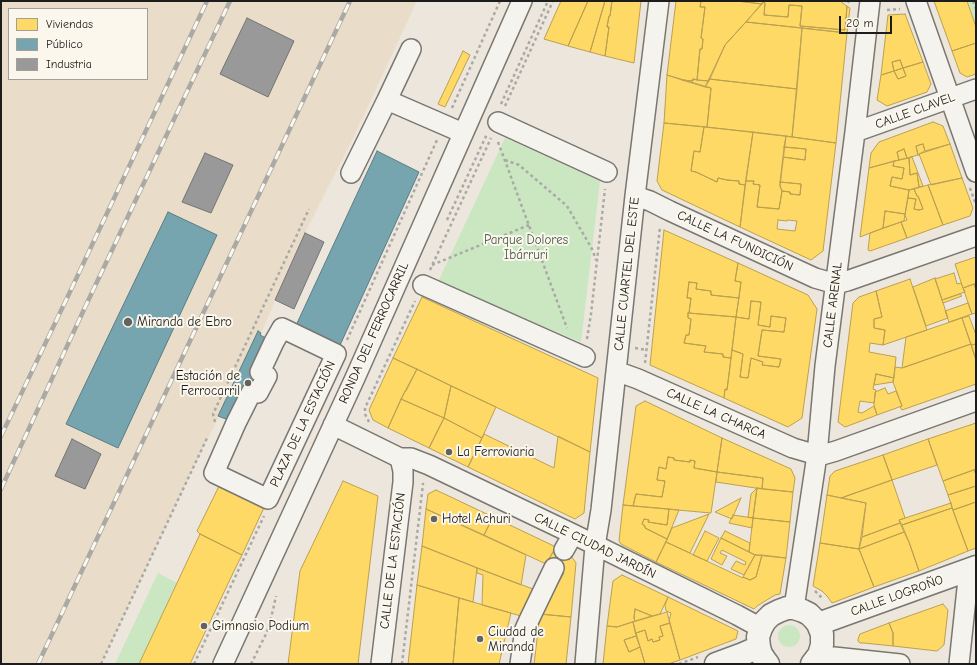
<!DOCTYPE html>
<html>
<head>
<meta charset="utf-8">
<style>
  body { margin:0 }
  #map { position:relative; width:977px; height:665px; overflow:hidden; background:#ece6dc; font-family:"Comic Neue",sans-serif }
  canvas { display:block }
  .frame { position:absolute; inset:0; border:2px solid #1c1c1c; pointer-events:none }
  .legend { position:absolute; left:8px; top:8px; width:140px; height:72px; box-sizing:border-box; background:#fbf7ec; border:1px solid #a29f99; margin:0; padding:5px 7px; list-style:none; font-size:12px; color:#1c1c1c }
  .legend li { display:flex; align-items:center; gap:8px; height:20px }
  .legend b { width:20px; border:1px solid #a29f99 }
  .scale { position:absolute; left:839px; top:16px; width:53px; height:18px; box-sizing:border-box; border:2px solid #1c1c1c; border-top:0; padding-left:5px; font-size:12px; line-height:14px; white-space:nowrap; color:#1c1c1c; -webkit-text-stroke:3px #fbf7ec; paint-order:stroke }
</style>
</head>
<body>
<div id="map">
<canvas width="977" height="665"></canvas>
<div class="frame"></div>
<ul class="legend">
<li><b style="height:11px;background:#ffd966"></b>Viviendas</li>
<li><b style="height:11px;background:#76a5af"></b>Público</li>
<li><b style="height:11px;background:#999"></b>Industria</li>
</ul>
<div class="scale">20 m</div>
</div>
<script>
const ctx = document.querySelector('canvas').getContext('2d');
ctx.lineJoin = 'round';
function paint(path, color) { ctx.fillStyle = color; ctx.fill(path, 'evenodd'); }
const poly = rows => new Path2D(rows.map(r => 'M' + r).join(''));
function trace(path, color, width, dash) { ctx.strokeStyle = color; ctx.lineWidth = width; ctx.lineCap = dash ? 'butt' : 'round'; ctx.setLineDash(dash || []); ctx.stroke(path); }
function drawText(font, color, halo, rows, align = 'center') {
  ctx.font = font + ' "Comic Neue",sans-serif'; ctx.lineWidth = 4; ctx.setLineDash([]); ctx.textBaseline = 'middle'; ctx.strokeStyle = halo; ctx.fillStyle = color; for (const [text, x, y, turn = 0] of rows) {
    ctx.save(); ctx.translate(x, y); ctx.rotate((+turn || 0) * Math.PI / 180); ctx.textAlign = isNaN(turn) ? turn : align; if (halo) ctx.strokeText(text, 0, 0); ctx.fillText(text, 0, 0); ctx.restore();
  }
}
paint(poly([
  [1,1,417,1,354,136,305,233,261,333,195,464,101,664,1,664],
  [9,9,147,9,147,79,9,79]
]), '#e9ddca');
paint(poly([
  [967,1,976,1,976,27],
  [505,138,600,181,581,342,438,282],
  [158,573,177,583,139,664,115,664],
  '778 636a11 11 0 1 1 22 0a11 11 0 1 1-22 0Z'
]), '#cae7c1');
const homes = poly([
  [561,1,588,1,568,46,544,39,561,1],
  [588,1,605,1,590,52,568,46,588,1],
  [605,1,612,1,610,16,609,16,607,27,609,27,605,56,590,52,605,1],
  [612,1,641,1,634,63,605,56,609,27,607,27,609,16,610,16,612,1],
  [676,1,701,1,700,7,705,7,701,38,703,39,702,49,700,49,697,80,693,79,693,81,682,80,667,75,676,1],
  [701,1,737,1,762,4,725,45,709,81,697,80,700,49,702,49,703,39,701,38,705,7,700,7,701,1],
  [737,1,765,1,762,4,737,1],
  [765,1,840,1,847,6,845,30,800,26,802,6,789,5,788,17,764,15,765,3,763,2,765,1],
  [934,1,967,1,976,27,976,43,952,51,934,1],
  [763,2,765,3,764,15,788,17,789,5,802,6,800,26,845,30,847,6,850,8,847,33,746,22,763,2],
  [905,14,923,62,903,68,900,60,892,62,894,71,881,75,888,15,905,14],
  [746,22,802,28,797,89,709,79,725,45,746,22],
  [802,28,847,33,836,143,792,137,802,28],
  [976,43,976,74,967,77,960,73,952,51,976,43],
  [463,51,470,55,445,107,438,104,463,51],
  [900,60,903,68,894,71,892,62,900,60],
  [923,62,931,84,927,92,887,106,877,100,881,75,894,71,898,79,906,76,903,68,923,62],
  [903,68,906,76,898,79,894,71,903,68],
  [667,75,711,88,707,127,664,123,667,75],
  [693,79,697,80,709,81,705,87,682,80,693,81,693,79],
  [709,79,797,89,792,137,707,127,711,88,705,87,709,79],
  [933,122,943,126,950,144,925,151,923,144,916,146,918,155,907,158,904,149,897,152,899,160,869,168,871,153,879,142,933,122],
  [664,123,704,127,700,152,694,151,691,171,696,172,717,182,718,178,727,180,739,181,739,184,745,185,740,227,662,190,657,181,664,123],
  [704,127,753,132,745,185,739,184,739,181,727,180,718,178,717,182,696,172,691,171,694,151,700,152,704,127],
  [753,132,786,136,780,186,782,191,779,209,757,207,760,185,753,184,754,181,746,181,753,132],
  [786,136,836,143,823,251,811,260,740,227,746,181,754,181,753,184,760,185,757,207,779,209,782,191,790,192,790,194,800,195,801,184,780,182,783,157,805,160,806,149,784,147,786,136],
  [778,220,787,221,787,220,797,221,795,231,777,229,778,220],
  [923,144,925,151,919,154,920,155,918,155,916,146,923,144],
  [950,144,962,178,931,185,919,154,950,144],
  [784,147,806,149,805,160,783,157,784,147],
  [904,149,907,158,899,160,897,152,904,149],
  [912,157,923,186,919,187,917,173,910,175,909,158,912,157],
  [909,158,910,175,917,173,919,187,909,190,890,186,892,177,902,179,904,168,893,166,894,161,909,158],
  [894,161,893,166,904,168,902,179,892,177,890,186,909,190,905,214,885,211,883,228,860,237,869,168,894,161],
  [962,178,973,208,970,216,943,225,928,185,962,178],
  [780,182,801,184,800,195,790,194,790,192,782,191,780,186,780,182],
  [928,185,943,225,907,238,901,222,907,220,905,215,908,198,916,199,914,209,919,210,923,209,918,196,917,196,914,189,928,185],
  [914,189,917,196,918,196,923,209,919,210,914,209,916,199,908,198,909,190,914,189],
  [885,211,905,214,904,221,883,228,885,211],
  [901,222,907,238,870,251,868,250,870,233,901,222],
  [664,230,738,263,735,281,741,282,739,298,711,295,711,291,696,289,697,283,689,282,687,298,691,298,689,313,688,313,688,318,691,319,689,335,686,335,684,343,706,346,704,352,723,354,723,357,731,358,727,390,725,389,724,398,650,365,664,230],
  [976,257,976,289,974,284,963,288,955,264,976,257],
  [738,263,808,295,817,309,802,418,788,427,724,398,725,389,727,390,732,350,743,354,740,377,748,378,751,358,763,362,762,365,779,367,781,359,758,356,762,330,784,332,786,318,771,316,770,327,758,325,761,302,751,301,749,319,736,317,741,282,735,281,738,263],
  [954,273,957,284,961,283,965,292,942,300,935,279,954,273],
  [935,278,948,318,926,326,913,287,935,278],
  [910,279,927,330,883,345,885,330,874,328,874,319,882,317,876,291,910,279],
  [689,282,697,283,696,289,711,291,711,295,739,298,736,317,689,313,691,298,687,298,689,282],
  [974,284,976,289,976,313,972,314,963,288,974,284],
  [876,291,882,317,874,319,874,328,885,330,883,345,870,343,869,352,896,357,894,378,876,374,873,389,876,390,874,403,860,401,858,412,862,413,874,406,877,415,845,427,838,422,853,303,859,297,876,291],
  [960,294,962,296,943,303,942,300,960,294],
  [422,297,598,378,590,452,393,358,422,297],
  [751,301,761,302,758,325,770,327,771,316,786,318,784,332,762,330,758,356,781,359,779,367,762,365,763,362,751,358,748,378,740,377,743,354,732,350,736,317,749,319,751,301],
  [968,303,972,314,949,322,945,311,968,303],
  [688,313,736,317,731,358,723,357,723,354,704,352,706,346,684,343,686,335,689,335,691,319,688,318,688,313],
  [969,316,976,335,976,344,971,345,962,318,969,316],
  [962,318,971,344,902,368,906,337,962,318],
  [971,344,976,360,976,384,902,410,900,407,902,406,893,382,895,367,902,368,971,344],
  [976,344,976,360,971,345,976,344],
  [393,358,417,369,406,391,405,391,388,428,373,420,369,410,393,358],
  [417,369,451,386,444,418,401,399,417,369],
  [876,374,894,378,893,382,874,385,876,374],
  [451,386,496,407,482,438,444,418,451,386],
  [885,388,888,394,896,391,902,406,877,415,874,405,875,392,885,388],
  [401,399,444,418,429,448,388,428,401,399],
  [645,401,722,438,717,472,694,468,695,461,690,460,690,462,674,460,674,458,668,457,666,469,659,467,657,480,665,481,662,497,636,494,633,506,623,505,636,406,645,401],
  [444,418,482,438,468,467,429,448,444,418],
  [976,423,976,469,943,481,928,439,976,423],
  [484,434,554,468,558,436,590,452,584,513,575,519,468,467,484,434],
  [722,438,791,469,795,478,793,492,762,489,763,478,717,472,722,438],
  [928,439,937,465,892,480,883,455,928,439],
  [883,455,892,480,841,498,827,495,830,476,835,471,883,455],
  [668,457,674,458,674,460,690,462,690,460,695,461,694,468,717,472,711,513,633,506,636,494,662,497,665,481,657,480,659,467,666,469,668,457],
  [974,470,976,475,976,486,948,495,943,481,974,470],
  [717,472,763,478,762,489,716,482,717,472],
  [223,478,268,499,242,555,200,534,197,531,223,478],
  [892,480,905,518,899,520,900,523,862,537,866,503,841,498,892,480],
  [343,481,378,496,358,664,288,664,300,571,343,481],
  [976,486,976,502,953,510,948,495,976,486],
  [757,488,793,492,790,522,753,518,757,488],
  [757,488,753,518,748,517,751,494,757,488],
  [436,490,493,517,484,535,426,509,428,494,436,490],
  [827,495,866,503,859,549,820,543,827,495],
  [741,498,732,519,715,512,741,498],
  [976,502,976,548,968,551,953,510,976,502],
  [951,503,952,508,902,525,899,520,951,503],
  [623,505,669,509,667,525,648,522,649,520,644,519,642,524,645,526,645,528,667,539,656,562,621,544,619,541,623,505],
  [952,508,968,551,919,571,909,542,902,525,952,508],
  [426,509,526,555,521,585,422,546,426,509],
  [669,509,679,510,667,539,645,528,645,526,642,524,644,519,649,520,648,522,667,525,669,509],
  [709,514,690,553,666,542,672,528,709,514],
  [733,515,753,518,752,528,729,523,733,515],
  [493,517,556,547,546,564,484,535,493,517],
  [753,518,790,522,786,558,755,555,749,552,753,518],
  [900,523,904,532,859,549,862,537,900,523],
  [705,531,719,538,707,561,693,555,705,531],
  [725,531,750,543,749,552,721,538,725,531],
  [904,532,909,542,919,571,874,587,859,549,904,532],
  [200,534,242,555,234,571,190,664,139,664,200,534],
  [721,538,755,555,744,575,731,569,736,561,745,565,746,562,722,550,720,553,727,556,722,565,711,559,721,538],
  [666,542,743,578,743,577,750,580,756,577,762,555,786,558,780,594,775,595,757,606,754,609,656,562,666,542],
  [820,543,859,549,874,587,832,603,827,596,822,591,813,586,820,543],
  [422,546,477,568,473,602,417,585,422,546],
  [556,547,569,553,576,563,571,617,540,614,564,573,546,564,556,547],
  [755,555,762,555,756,577,750,580,743,577,755,555],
  [477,568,533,589,521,616,482,605,483,575,477,573,477,568],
  [622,575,668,597,660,614,652,616,635,609,634,618,635,621,617,627,607,626,613,581,622,575],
  [417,585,459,598,453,664,408,664,417,585],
  [668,597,738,631,736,639,680,660,669,621,671,613,666,611,665,605,668,597],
  [459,598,511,613,499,664,453,664,459,598],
  [943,604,948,610,944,645,937,651,893,646,893,633,889,623,943,604],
  [635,609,652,616,635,621,634,618,635,609],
  [667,612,670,623,660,626,663,636,659,637,660,640,653,642,652,639,648,641,645,630,636,633,633,622,667,612],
  [540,614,571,617,566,664,534,664,540,614],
  [633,622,636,636,624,640,629,652,640,647,645,664,603,664,607,626,617,627,633,622],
  [670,623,680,660,668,664,645,664,636,633,645,630,648,641,652,639,653,642,660,640,659,637,663,636,660,626,670,623],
  [889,623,893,633,893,646,864,643,860,643,858,641,858,639,860,634,889,623],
  [636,636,640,647,629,652,624,640,636,636]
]);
paint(homes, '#ffd966');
trace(homes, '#bba050', 1);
const public = poly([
  [377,151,419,172,336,354,292,334,377,151],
  [168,212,217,235,118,448,66,424,168,212],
  [258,331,261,333,260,335,274,342,236,423,218,416,258,331]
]);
paint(public, '#76a5af');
trace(public, '#5b7c83', 1);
const industry = poly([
  [247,18,294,41,268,97,220,74,247,18],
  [205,153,233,165,211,213,182,202,205,153],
  [305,233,324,242,294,309,275,300,305,233],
  [72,439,101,454,85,489,55,476,72,439]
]);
paint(industry, '#999');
trace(industry, '#747474', 1);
const minor = poly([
  [916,1,976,172],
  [387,100,411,49],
  [498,122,607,172],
  [855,132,976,89],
  [351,173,387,100,463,133],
  [635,196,650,201,670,211,815,278,836,284,847,281,976,236],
  [423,285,585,357],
  [282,328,336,354,268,499,214,473,236,423,252,391,258,393,267,376,260,372,274,342,282,328],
  [616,371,638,379,793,448,817,455,822,455,836,451,976,401],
  [333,425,400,458,411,458,429,465,573,534,737,615,761,628],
  [564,550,573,534],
  [794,608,817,455,825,366,855,132,870,1],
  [834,657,900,664],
  [223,664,355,378,522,1],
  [381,664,403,482,403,471,400,458],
  [520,664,525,629,529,620,554,568],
  [585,664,595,546,601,510,635,196,659,1],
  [959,664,969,570]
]);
const major = poly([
  [818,624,976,567],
  [716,664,743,654,759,647],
  [768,664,765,660,761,654,759,647,758,637,761,628,765,621,771,615,779,611,787,608,794,608,803,611,809,614,814,619,818,624,822,634,822,645,819,655,812,664]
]);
trace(minor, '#7a7772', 22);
trace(major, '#7a7772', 25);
trace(poly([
  [847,1,852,4],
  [973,1,976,9],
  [887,10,900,9],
  [501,104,548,1],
  [505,106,553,1],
  [452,108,500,1],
  [498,142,567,328],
  [505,160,519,165,567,206,592,249,596,260],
  [970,188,976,205],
  [447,220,487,134],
  [432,265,529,225],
  [430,270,491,138],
  [587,339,591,314,605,189],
  [347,340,437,140],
  [635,348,647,350],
  [645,363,660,227],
  [215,422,213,414,309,209],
  [369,422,365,414,365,408,415,301],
  [815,591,823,599],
  [101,664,208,436],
  [194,664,264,516],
  [251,664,267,632,273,610,276,596],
  [402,664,423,484,422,484],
  [679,664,698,657]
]), '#aba9a6', 2.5, [3, 3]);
trace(minor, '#f4f3ee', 19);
trace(major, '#f4f3ee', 22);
const rail = poly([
  [1,436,68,296,207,1],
  [1,489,87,303,230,1],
  [38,664,350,1]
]);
trace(rail, '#aba9a6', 4.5);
trace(rail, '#fbf7ec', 3, [9]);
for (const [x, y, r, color] of [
  [128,322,5,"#65635f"],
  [248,383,4,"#65635f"],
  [449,452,4,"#65635f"],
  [434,519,4,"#65635f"],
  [204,626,4,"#65635f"],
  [480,639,4,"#65635f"]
]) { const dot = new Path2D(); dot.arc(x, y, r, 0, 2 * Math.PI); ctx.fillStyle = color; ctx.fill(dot); trace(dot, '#fbf7ec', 1.5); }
drawText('13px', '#1c1c1c', '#fbf7ec', [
  ["CALLE CLAVEL",915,111,-20],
  ["CALLE LA FUNDICIÓN",735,241,25],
  ["CALLE CUARTEL DEL ESTE",627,274,-84],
  ["CALLE ARENAL",833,305,-83],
  ["RONDA DEL FERROCARRIL",374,333,-66],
  ["CALLE LA CHARCA",716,414,24],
  ["PLAZA DE LA ESTACIÓN",303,424,-65],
  ["CALLE CIUDAD JARDÍN",595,546,26],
  ["CALLE DE LA ESTACIÓN",393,561,-83],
  ["CALLE LOGROÑO",897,596,-20]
]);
drawText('13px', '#485947', '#fbf7ec', [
  ["Parque Dolores",526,240],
  ["Ibárruri",526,255]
]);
drawText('13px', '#1c1c1c', '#fbf7ec', [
  ["Miranda de Ebro",137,322],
  ["Estación de",240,376,"right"],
  ["Ferrocarril",240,391,"right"],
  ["La Ferroviaria",457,452],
  ["Hotel Achuri",442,519],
  ["Gimnasio Podium",212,626],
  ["Ciudad de",488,632],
  ["Miranda",488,647]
], 'left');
</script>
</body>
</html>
